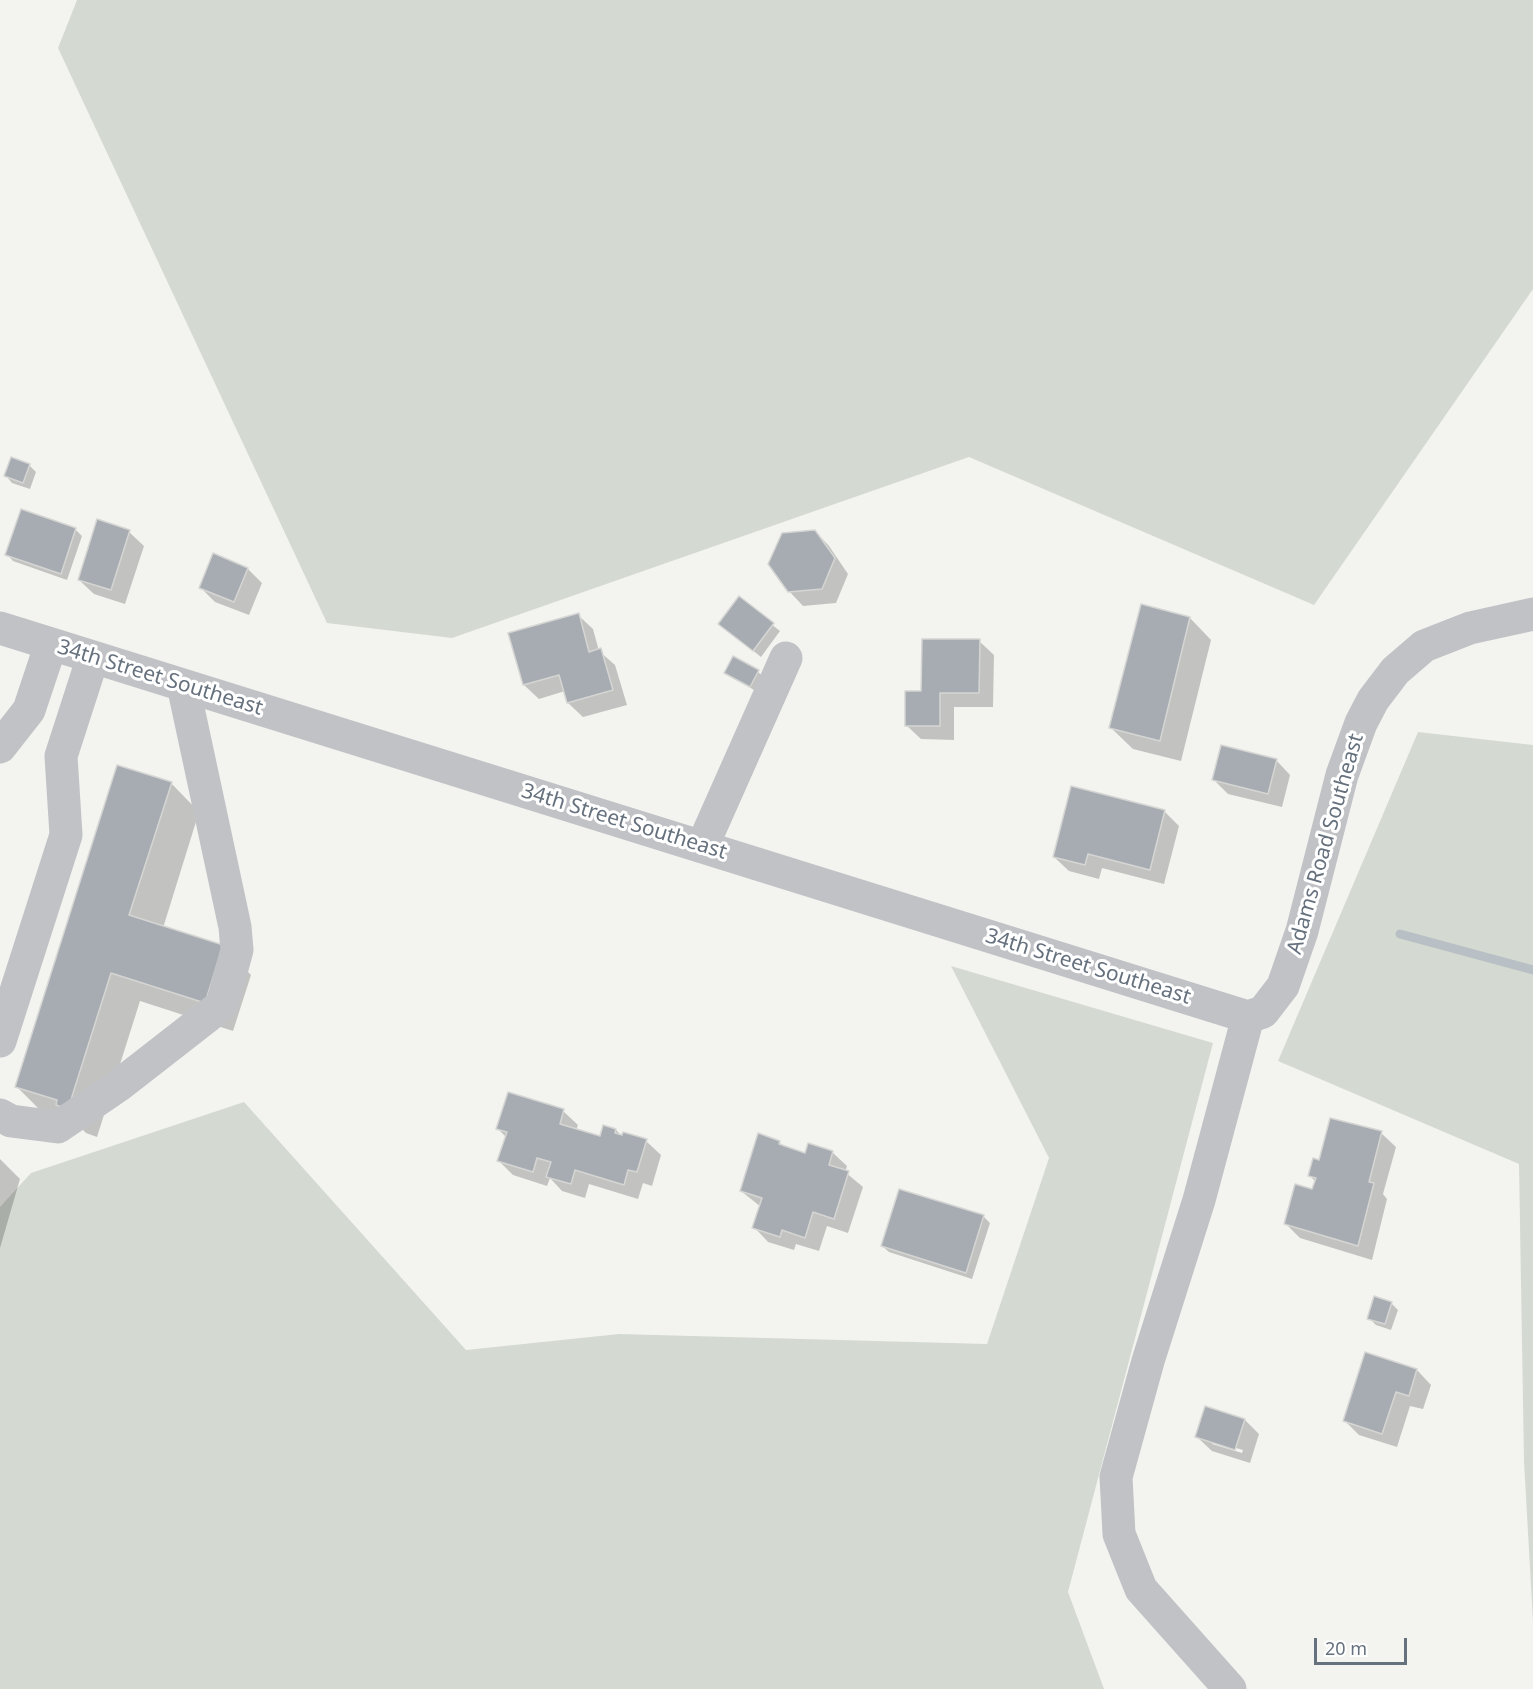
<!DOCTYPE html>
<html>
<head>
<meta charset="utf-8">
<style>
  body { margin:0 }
  #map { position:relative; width:1533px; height:1689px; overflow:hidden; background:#f3f4f0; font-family:"Noto Sans",sans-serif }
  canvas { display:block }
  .scale { position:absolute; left:1314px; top:1638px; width:93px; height:27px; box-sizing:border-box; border:3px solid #66717e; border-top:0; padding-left:8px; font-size:18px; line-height:21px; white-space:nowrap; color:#66717e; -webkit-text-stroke:4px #fff; paint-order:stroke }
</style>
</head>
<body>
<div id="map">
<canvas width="1533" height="1689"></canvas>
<div class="scale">20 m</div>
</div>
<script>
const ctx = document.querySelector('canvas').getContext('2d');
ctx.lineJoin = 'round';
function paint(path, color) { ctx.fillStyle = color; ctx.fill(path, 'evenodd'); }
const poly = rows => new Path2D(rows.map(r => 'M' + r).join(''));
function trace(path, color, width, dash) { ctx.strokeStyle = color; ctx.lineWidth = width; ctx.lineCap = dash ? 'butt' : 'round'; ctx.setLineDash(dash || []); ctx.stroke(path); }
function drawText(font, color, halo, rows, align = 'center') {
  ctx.font = font + ' "Noto Sans",sans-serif'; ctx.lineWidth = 6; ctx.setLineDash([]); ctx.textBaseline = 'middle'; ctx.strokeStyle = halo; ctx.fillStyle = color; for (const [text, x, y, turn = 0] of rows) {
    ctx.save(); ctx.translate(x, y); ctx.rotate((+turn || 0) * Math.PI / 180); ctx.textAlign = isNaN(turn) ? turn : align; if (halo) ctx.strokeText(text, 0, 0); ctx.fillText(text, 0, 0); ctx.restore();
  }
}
paint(poly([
  [77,0,1533,0,1533,289,1314,605,969,457,452,638,327,623,58,48],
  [1418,732,1533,745,1533,1621,1524,1462,1519,1164,1278,1061],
  [951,966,1213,1043,1068,1592,1104,1689,0,1689,0,1207,31,1173,244,1102,466,1350,619,1334,987,1344,1049,1158]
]), '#d4dad2');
paint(poly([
  [29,465,36,472,30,489,12,483,6,476],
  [75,529,82,536,67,580,13,561,7,554],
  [815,531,829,546,848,574,836,603,803,606,789,591],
  [129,532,144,546,125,604,94,594,79,580],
  [214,555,248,569,262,583,249,615,215,602,200,587],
  [739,599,780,631,761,657,720,624],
  [578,615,593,629,599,651,615,665,627,705,583,717,568,703,565,691,539,699,524,685],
  [1190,618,1211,640,1181,761,1133,749,1111,728],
  [979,641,994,655,993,707,954,707,954,740,921,739,906,725,922,693],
  [726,672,758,672,765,678,757,692],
  [1276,760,1290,775,1282,807,1228,794,1214,780],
  [171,783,199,812,163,928,222,946,251,975,233,1031,140,1001,97,1137,86,1133,79,1126,45,1115,16,1086],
  [1165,812,1179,826,1164,884,1102,868,1099,879,1069,871,1054,857],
  [563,1111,578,1125,576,1130,601,1138,616,1130,623,1137,624,1133,646,1141,661,1155,652,1186,643,1183,638,1199,589,1184,585,1198,562,1191,550,1178,547,1186,513,1175,499,1161,507,1138,498,1129],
  [1381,1133,1396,1147,1383,1194,1387,1199,1372,1260,1300,1238,1286,1224,1313,1191,1316,1182,1310,1176,1320,1162],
  [779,1142,785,1148,806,1154,832,1152,847,1166,845,1172,863,1187,848,1233,827,1226,819,1251,796,1244,794,1250,768,1242,754,1227,761,1207,741,1191],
  [0,1159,20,1179,0,1248],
  [983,1216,990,1223,972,1279,889,1252,882,1246],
  [1391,1303,1398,1310,1391,1330,1376,1325,1369,1318],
  [1417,1370,1431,1385,1423,1409,1410,1406,1397,1447,1359,1435,1345,1421],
  [1245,1420,1259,1434,1250,1463,1212,1451,1197,1437],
  [1212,1441,1243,1450,1242,1453,1212,1444]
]), '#0003');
trace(poly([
  [1400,934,1533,970]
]), '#b8c0c5', 9);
const building = poly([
  [11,457,30,464,23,483,4,476,11,457],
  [21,509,76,528,61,574,5,555,21,509],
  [97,519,130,530,111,590,78,580,97,519],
  [815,530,835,558,822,589,788,592,768,564,782,533,815,530],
  [213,553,248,568,234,602,199,588,213,553],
  [739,596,774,623,753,651,718,624,739,596],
  [1141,604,1190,617,1160,741,1109,728,1141,604],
  [579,613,589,652,601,648,613,690,567,703,559,675,523,685,508,633,579,613],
  [922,639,980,639,979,693,940,693,940,726,905,726,905,691,921,691,922,639],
  [733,656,759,670,750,687,724,673,733,656],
  [1221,745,1277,759,1268,794,1212,780,1221,745],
  [117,765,172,782,129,915,223,945,205,1003,111,973,68,1109,56,1105,57,1100,15,1087,117,765],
  [1071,786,1165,810,1150,870,1088,854,1085,865,1053,857,1071,786],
  [508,1092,564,1109,560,1124,600,1136,603,1125,616,1129,615,1133,622,1135,623,1132,647,1139,637,1172,628,1170,624,1185,575,1170,571,1184,546,1177,551,1162,537,1158,533,1172,497,1161,507,1132,496,1129,508,1092],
  [1330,1118,1382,1131,1369,1182,1374,1183,1358,1246,1284,1224,1295,1184,1312,1189,1316,1178,1308,1176,1313,1158,1319,1160,1330,1118],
  [758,1133,780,1141,779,1144,805,1153,808,1143,833,1151,829,1165,849,1171,834,1219,813,1212,805,1238,782,1230,780,1237,752,1228,762,1198,740,1191,758,1133],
  [899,1189,984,1215,966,1273,881,1246,899,1189],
  [1374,1296,1392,1302,1385,1324,1367,1319,1374,1296],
  [1365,1352,1417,1369,1409,1396,1396,1392,1382,1434,1343,1421,1365,1352],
  [1205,1406,1245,1419,1235,1450,1195,1437,1205,1406]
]);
paint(building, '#a6acb2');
trace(building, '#d5d5d3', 1.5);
trace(poly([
  [0,628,1248,1017],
  [0,747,29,710,51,644],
  [702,847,786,658],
  [1248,1017,1263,1012,1283,986,1302,931,1342,775,1361,723,1373,700,1395,671,1424,646,1470,628,1533,614],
  [0,1041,66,835,61,756,93,657],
  [0,1115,11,1121,58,1127,118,1086,222,1005,237,950,235,927,183,685],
  [1230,1689,1141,1589,1119,1534,1116,1477,1148,1361,1199,1200,1248,1017]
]), '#c0c2c5', 33);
drawText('21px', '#66717e', '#fff', [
  ["34th Street Southeast",160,678,17],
  ["34th Street Southeast",624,822,17],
  ["Adams Road Southeast",1326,844,-74],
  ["34th Street Southeast",1088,967,17]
]);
</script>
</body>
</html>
